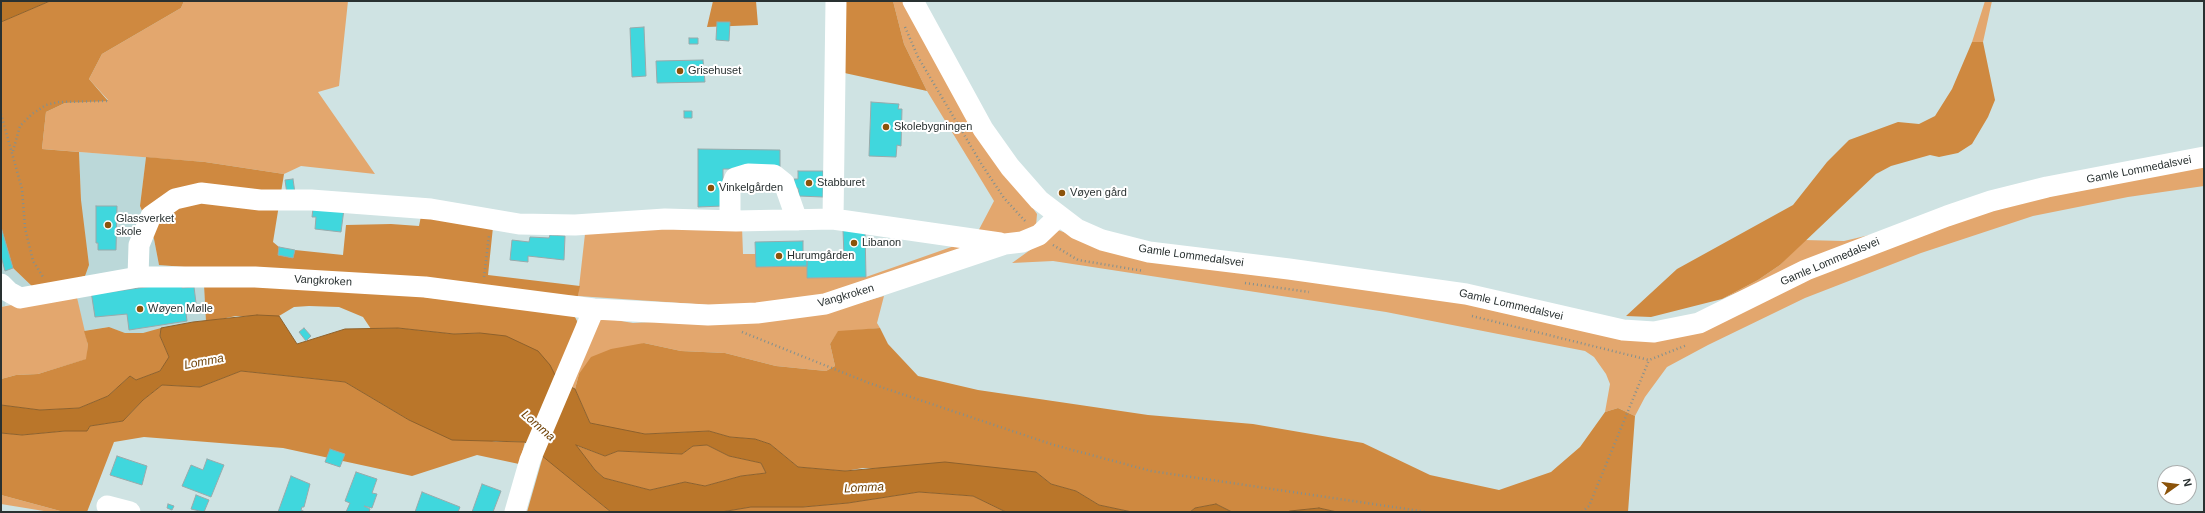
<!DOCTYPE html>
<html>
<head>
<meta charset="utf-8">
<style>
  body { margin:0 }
  #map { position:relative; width:2205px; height:513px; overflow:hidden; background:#cfe3e3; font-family:Arial,sans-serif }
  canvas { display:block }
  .frame { position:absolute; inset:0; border:2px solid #293131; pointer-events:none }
  .north { position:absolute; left:2157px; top:465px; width:40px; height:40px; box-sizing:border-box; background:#fff; border:1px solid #a9adad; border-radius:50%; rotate:76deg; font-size:11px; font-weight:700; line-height:16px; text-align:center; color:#293131 }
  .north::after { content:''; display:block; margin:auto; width:14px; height:18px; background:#8b530a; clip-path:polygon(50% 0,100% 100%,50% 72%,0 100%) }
</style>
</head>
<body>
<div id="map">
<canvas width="2205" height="513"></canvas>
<div class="frame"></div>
<div class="north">N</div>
</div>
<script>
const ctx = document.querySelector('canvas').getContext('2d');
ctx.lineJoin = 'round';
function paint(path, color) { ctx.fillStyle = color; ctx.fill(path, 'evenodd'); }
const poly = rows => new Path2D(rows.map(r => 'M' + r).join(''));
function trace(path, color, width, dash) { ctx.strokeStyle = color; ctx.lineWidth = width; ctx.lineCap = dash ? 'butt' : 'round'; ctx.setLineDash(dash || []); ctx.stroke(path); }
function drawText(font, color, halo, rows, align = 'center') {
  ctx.font = font + ' Arial,sans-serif'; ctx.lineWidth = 4; ctx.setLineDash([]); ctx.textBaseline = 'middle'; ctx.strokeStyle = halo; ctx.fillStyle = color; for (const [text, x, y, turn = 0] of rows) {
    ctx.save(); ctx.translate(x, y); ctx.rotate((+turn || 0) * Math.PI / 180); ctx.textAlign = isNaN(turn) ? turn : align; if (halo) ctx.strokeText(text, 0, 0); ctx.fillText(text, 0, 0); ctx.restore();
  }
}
paint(poly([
  [79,152,146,157,140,206,154,239,159,265,185,268,204,285,206,322,193,322,143,333,125,333,108,327,84,331,76,293,70,281,81,200],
  [1,227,13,268,36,290,6,300,5,306,1,307]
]), '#bbd8d9');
paint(poly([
  [184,1,348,1,339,86,318,92,375,174,301,166,284,174,205,162,42,149,46,112,65,103,108,100,89,79,102,54,181,8],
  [893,1,906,1,1032,207,1037,214,1036,226,1032,230,839,294,754,308,578,296,585,234,665,228,742,227,743,254,756,254,756,267,807,266,808,278,866,277,974,239,994,201,927,91,904,44],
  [1985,1,1992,1,1983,42,1972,42],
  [2204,165,2204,186,2128,197,2033,216,1921,253,1805,298,1708,345,1667,367,1645,397,1635,416,1618,408,1605,412,1610,384,1606,374,1594,357,1585,351,1386,312,1053,261,1012,263,1058,230,1088,241,1460,301,1649,339,1834,267,1989,209],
  [1878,233,1769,279,1722,299,1758,280,1780,265,1804,240,1844,241],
  [76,293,88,345,87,359,38,374,16,375,1,379,1,307],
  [884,296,877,323,880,328,838,332,830,344,835,366,826,371,776,366,725,353,681,351,644,343,579,374,575,389,569,386,595,323,603,318,633,323,676,321,849,306],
  [1,495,64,512,50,512,1,504]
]), '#e3a76e');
paint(poly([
  [50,1,184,1,181,8,102,54,89,79,108,101,65,103,46,112,42,149,79,152,81,200,89,265,85,276,36,290,13,268,1,227,1,22],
  [713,1,756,1,758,25,707,27],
  [841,1,893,1,904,44,927,91,840,72],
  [1972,42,1983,42,1995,100,1988,117,1972,144,1958,153,1939,157,1930,155,1891,166,1876,174,1780,265,1758,280,1722,299,1651,317,1626,316,1677,269,1793,205,1827,162,1849,140,1898,122,1919,124,1935,116,1952,89],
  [146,157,205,162,284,174,273,242,279,247,278,255,293,258,295,250,343,255,346,225,391,224,419,226,421,216,493,227,488,275,580,286,578,296,546,295,159,265,154,239,140,206],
  [204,285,323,285,574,315,577,321,576,331,558,381,480,333,454,334,398,328,371,329,363,317,339,307,309,306,294,307,279,316,236,316,206,322],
  [109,327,125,333,143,333,161,328,160,336,169,357,166,363,160,371,136,380,130,376,108,396,79,408,40,410,1,405,1,379,16,375,38,374,86,359,88,345,84,331],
  [880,328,888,344,918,376,978,390,1148,415,1253,424,1363,443,1430,475,1499,490,1551,472,1580,447,1605,412,1618,408,1635,416,1628,512,1337,512,1319,508,1287,512,1232,512,1216,504,1195,508,1190,512,1132,512,1099,505,1076,491,1051,484,1036,472,863,468,845,471,798,467,770,444,755,439,730,437,709,431,645,434,621,431,590,423,575,389,579,374,591,357,611,349,644,343,681,351,725,353,776,366,826,371,835,366,830,344,838,331],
  [241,371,345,382,409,420,496,442,525,442,519,464,477,455,412,476,283,448,144,437,114,442,87,512,64,512,1,495,1,433,22,435,65,431,87,431,90,426,123,421,143,400,162,385,200,387],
  [575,445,605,456,618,451,682,454,693,446,707,445,729,456,761,463,766,473,741,476,705,486,685,482,650,490,604,478,595,470],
  [543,456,611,512,527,512],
  [919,492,973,496,1006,512,721,512,751,507,803,507,848,503]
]), '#cf8940');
const water = poly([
  [1,1,50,1,1,22,1,1],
  [257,315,279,316,297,344,345,329,398,328,454,334,480,333,506,336,538,351,550,365,558,381,575,389,590,423,645,434,709,431,730,437,755,439,770,444,798,467,845,471,945,462,1036,472,1051,484,1076,491,1099,505,1132,512,1006,512,973,496,919,492,848,503,803,507,751,507,721,512,611,512,525,442,452,440,409,420,345,382,241,371,200,387,162,385,143,400,123,421,90,426,87,431,65,431,22,435,1,433,1,405,40,410,79,408,108,396,130,376,136,380,160,371,169,357,160,336,161,328,193,322,257,315],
  [576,445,605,456,618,451,682,454,693,446,707,445,729,456,761,463,766,473,741,476,705,486,685,482,650,490,604,478,595,470,576,445],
  [1216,504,1232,512,1190,512,1195,508,1216,504],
  [1319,508,1337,512,1287,512,1290,511,1319,508]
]);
paint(water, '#ba762a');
trace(water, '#8e612c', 1);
const building = poly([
  [717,22,730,22,729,41,716,40,717,22],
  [644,27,646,76,632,77,630,28,644,27],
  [689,38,698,38,698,44,689,44,689,38],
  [703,60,705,82,657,83,656,61,703,60],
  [871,102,899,104,898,109,902,109,901,146,897,145,896,157,869,156,871,102],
  [684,111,692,111,692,118,684,118,684,111],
  [698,149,780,150,780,169,723,169,723,206,698,207,698,149],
  [798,171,823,171,823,197,799,196,798,188,794,188,794,179,798,179,798,171],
  [293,179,295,193,287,194,285,180,293,179],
  [96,206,117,206,116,250,98,250,98,243,96,243,96,206],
  [313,208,344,209,341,232,315,229,316,217,312,217,313,208],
  [1,227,13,268,5,271,1,256,1,227],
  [843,230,865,230,866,277,807,278,807,257,844,256,843,230],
  [550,235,565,236,564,260,528,256,528,262,510,260,512,240,529,242,530,237,549,238,550,235],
  [803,241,803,257,807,257,807,266,756,267,755,242,803,241],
  [279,247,295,250,293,258,278,255,279,247],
  [182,282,182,288,194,287,196,303,185,305,187,321,129,330,127,314,95,317,91,291,110,292,182,282],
  [304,328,311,336,306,341,299,332,304,328],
  [330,449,345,454,340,467,325,462,330,449],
  [117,456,147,466,142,485,110,475,117,456],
  [207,459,224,465,211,497,182,486,191,465,203,470,207,459],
  [356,472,377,479,372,493,377,494,372,508,364,506,370,509,369,512,346,512,350,503,345,501,356,472],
  [291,476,310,484,304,507,302,507,301,510,305,512,278,512,291,476],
  [482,484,501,491,493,512,472,512,482,484],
  [422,492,460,507,458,512,415,512,422,492],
  [196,495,209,500,204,512,191,509,196,495],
  [168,504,174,506,172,510,167,508,168,504]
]);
paint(building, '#40d7dd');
trace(building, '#98aaab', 1);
trace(poly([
  [905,27,918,57,982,165,1004,198,1026,222],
  [1,114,22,189,25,228,33,261,43,277],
  [13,151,20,126,32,114,46,105,59,102,108,101],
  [1053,245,1078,260,1144,271],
  [484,277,489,236],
  [1245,283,1309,292],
  [1472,316,1649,360,1687,345],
  [742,332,869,383,1054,445,1151,471,1427,512],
  [1582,512,1589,506,1649,360]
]), '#819090', 2.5, [1, 3]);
trace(poly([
  [836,1,833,219,1000,243],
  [913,1,983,129,1010,167,1039,200,1077,229,1102,240,1149,252,1289,269,1466,294,1623,330,1654,332,1699,323,1806,270,1947,216,1991,201,2047,187,2204,157],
  [797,220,784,183,774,175,748,174,735,178,730,190,730,215,736,221,833,219],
  [138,277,139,245,151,216,175,199,201,193,260,200,311,200,431,209,519,224,575,225,665,219,736,221],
  [1,284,9,292,20,298,138,277,255,277,425,287,594,309,708,315,757,313,825,304,1005,244,1022,242,1039,235,1059,216],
  [107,506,130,512],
  [515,512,530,460,594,309]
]), '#fff', 21);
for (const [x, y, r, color] of [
  [680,71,4,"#8b530a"],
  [886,127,4,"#8b530a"],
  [809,183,4,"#8b530a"],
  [711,188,4,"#8b530a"],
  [1062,193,4,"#8b530a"],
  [108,225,4,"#8b530a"],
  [854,243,4,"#8b530a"],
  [779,256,4,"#8b530a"],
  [140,309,4,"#8b530a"]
]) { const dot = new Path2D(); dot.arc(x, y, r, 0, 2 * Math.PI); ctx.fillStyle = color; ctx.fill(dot); trace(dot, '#fff', 1.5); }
drawText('11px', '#293131', '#fff', [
  ["Grisehuset",688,71],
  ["Skolebygningen",894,127],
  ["Stabburet",817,183],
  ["Vinkelgården",719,188],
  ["Vøyen gård",1070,193],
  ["Glassverket",116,219],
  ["skole",116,232],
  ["Libanon",862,243],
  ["Hurumgården",787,256],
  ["Wøyen Mølle",148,309]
], 'left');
drawText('11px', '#293131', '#fff', [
  ["Gamle Lommedalsvei",2139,170,-11],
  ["Gamle Lommedalsvei",1191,256,8],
  ["Gamle Lommedalsvei",1830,262,-23],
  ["Vangkroken",323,281,3],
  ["Vangkroken",846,296,-16],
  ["Gamle Lommedalsvei",1511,305,13]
]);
drawText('italic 12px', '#6d3f03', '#fff', [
  ["Lomma",204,362,-11],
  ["Lomma",538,426,41],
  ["Lomma",864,488,-3]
]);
</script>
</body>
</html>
